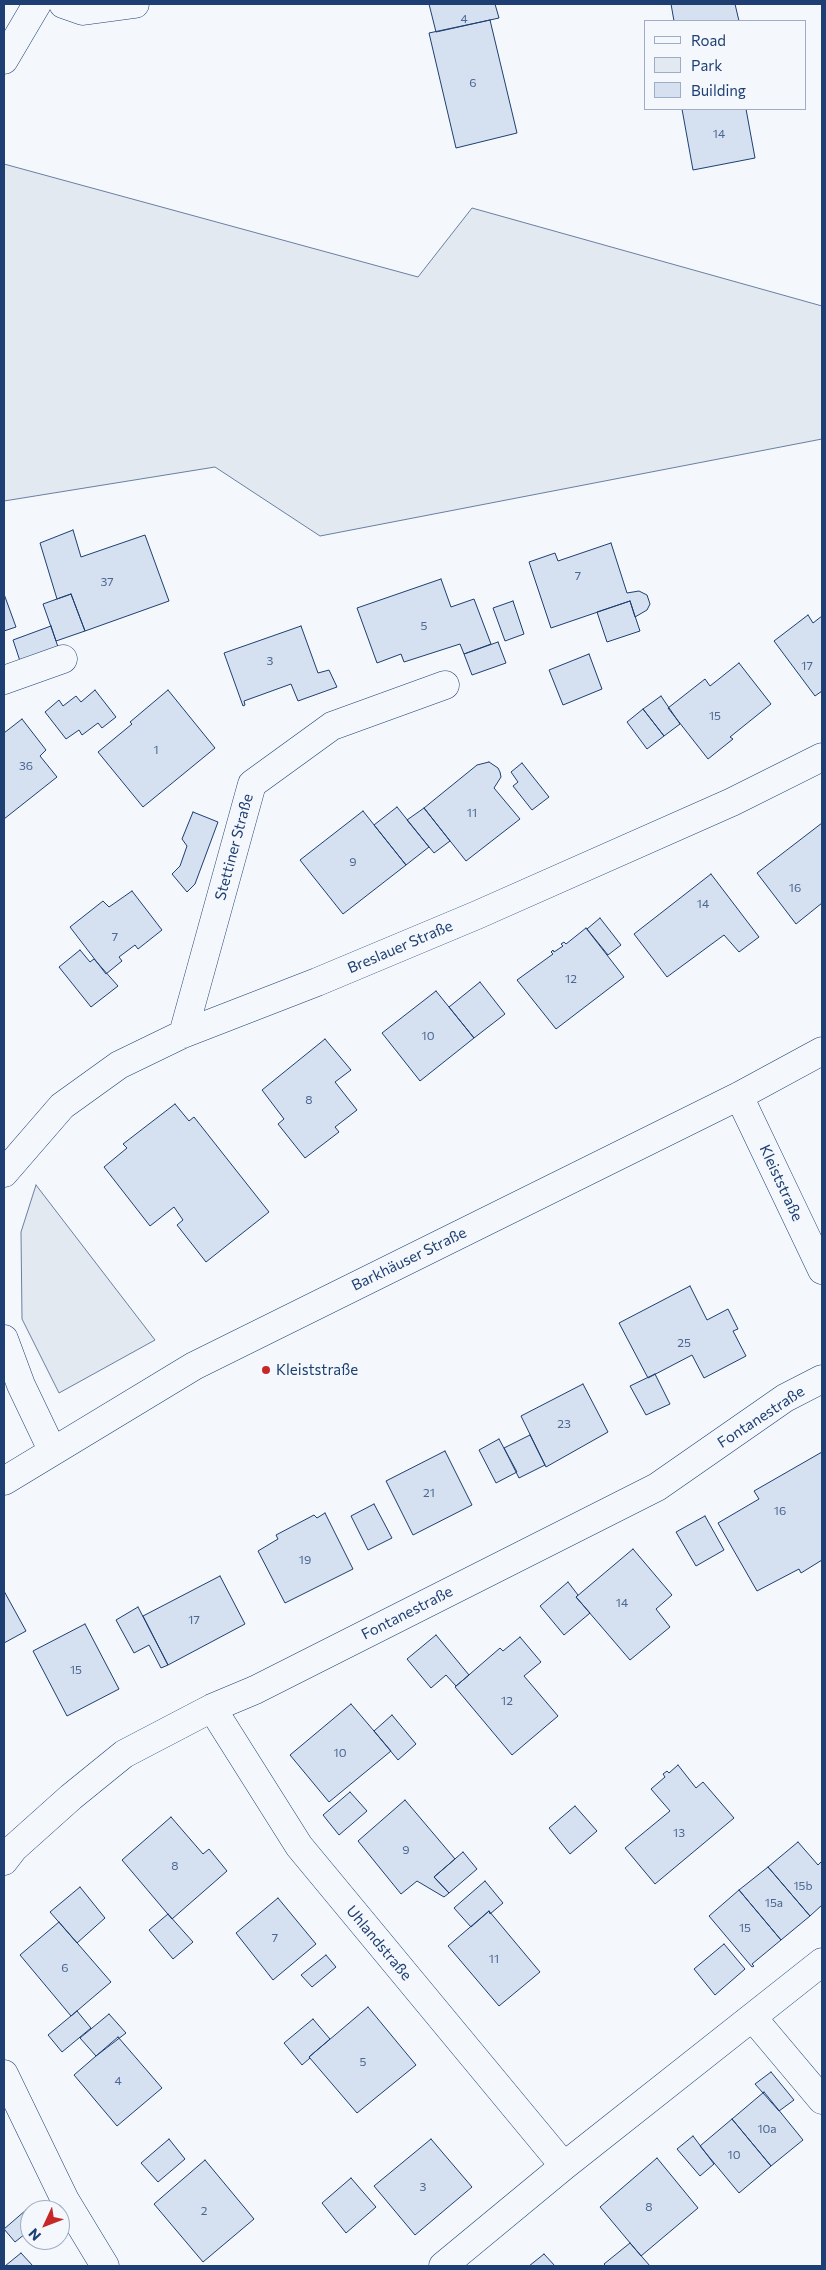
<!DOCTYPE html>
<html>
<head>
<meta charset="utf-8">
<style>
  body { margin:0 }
  #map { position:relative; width:826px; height:2270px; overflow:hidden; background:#f4f7fb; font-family:Commissioner,sans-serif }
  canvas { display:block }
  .frame { position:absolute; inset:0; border:5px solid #1d3f73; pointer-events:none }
  .legend { position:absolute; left:644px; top:20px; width:162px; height:90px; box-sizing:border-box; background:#f4f7fb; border:1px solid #9eadc5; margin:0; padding:6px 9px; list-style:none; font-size:15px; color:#1d3f73 }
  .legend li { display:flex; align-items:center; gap:10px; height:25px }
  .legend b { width:25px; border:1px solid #9eadc5 }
  .north { position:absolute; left:20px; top:2200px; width:50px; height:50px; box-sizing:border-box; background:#f4f7fb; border:1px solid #9eadc5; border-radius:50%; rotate:227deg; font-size:14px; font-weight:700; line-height:20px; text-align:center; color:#1d3f73 }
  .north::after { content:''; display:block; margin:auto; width:18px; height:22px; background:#c62828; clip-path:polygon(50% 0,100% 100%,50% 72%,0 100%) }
</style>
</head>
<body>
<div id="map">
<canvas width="826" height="2270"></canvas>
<div class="frame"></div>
<ul class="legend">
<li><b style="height:6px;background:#f4f7fb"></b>Road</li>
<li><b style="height:14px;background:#e3e9f0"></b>Park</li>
<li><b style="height:14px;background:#d5e0f0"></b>Building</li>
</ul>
<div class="north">N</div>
</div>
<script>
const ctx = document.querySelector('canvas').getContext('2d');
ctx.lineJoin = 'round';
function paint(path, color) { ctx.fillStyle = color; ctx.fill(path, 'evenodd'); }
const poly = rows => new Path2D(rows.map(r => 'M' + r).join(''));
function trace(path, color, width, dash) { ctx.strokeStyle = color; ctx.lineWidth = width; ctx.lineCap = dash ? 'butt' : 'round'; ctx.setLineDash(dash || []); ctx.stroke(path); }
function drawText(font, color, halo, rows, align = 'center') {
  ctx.font = font + ' Commissioner,sans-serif'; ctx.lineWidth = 4; ctx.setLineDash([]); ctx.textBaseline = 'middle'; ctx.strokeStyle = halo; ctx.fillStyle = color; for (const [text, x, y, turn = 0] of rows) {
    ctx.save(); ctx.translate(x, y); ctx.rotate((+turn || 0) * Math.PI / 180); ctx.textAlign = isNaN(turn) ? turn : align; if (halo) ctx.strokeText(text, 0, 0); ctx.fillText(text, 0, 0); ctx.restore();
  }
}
const green = poly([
  [4,164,418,277,472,208,822,306,822,439,320,536,215,467,4,501,4,164],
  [36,1185,155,1340,59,1393,22,1319,21,1232,36,1185]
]);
paint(green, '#e3e9f0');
trace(green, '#687fa3', 1);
const building = poly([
  [429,4,495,4,499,18,436,32,429,4],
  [671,4,735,4,739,21,674,21,671,4],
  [490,20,517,133,456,148,429,33,490,20],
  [682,109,746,109,755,158,693,170,682,109],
  [73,530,81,557,145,535,169,601,85,631,71,594,57,599,40,543,73,530],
  [611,543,627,593,639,591,647,595,650,604,647,610,635,617,630,601,551,628,529,562,555,553,558,561,611,543],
  [441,579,451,607,474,599,491,644,464,654,460,644,404,662,401,654,377,663,357,608,441,579],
  [4,594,16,627,4,631,4,594],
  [71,594,85,631,56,641,43,604,71,594],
  [513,601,524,634,505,641,493,608,513,601],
  [630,601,640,631,607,642,597,612,630,601],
  [808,615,813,623,822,616,822,691,815,696,774,641,808,615],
  [51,626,58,647,20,661,13,640,51,626],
  [301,626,318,673,329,670,337,687,298,701,291,684,244,701,245,705,243,706,224,653,301,626],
  [498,642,506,663,472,675,464,654,498,642],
  [589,654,602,689,563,705,549,670,589,654],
  [739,663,771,704,730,737,733,739,708,759,668,708,705,679,710,686,739,663],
  [95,690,116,717,102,728,98,723,82,735,79,730,66,739,45,712,59,700,63,706,76,696,81,702,95,690],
  [168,690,215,748,143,807,98,752,132,724,130,722,168,690],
  [661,696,680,724,664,736,643,709,661,696],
  [643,709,664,736,647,749,627,722,643,709],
  [22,719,46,750,40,756,57,777,4,819,4,733,22,719],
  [489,762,498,768,500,772,501,777,494,788,520,819,466,861,424,808,477,765,489,762],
  [522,763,549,797,532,810,513,786,518,782,511,772,522,763],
  [397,807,429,847,406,865,374,825,397,807],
  [424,808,450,841,434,853,407,820,424,808],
  [363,811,406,865,343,914,300,860,363,811],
  [193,812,218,822,195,884,187,892,172,874,180,866,187,846,182,839,193,812],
  [822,823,822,903,796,924,757,873,822,823],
  [711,874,759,937,739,952,724,935,667,977,634,934,711,874],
  [132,891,162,930,138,949,135,945,119,957,122,961,106,974,70,927,103,901,109,907,132,891],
  [600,918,621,945,608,955,587,929,600,918],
  [586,928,624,977,556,1029,517,980,553,954,551,952,553,950,554,952,563,946,561,944,564,942,566,944,586,928],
  [80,950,90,962,94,959,118,986,91,1007,59,967,80,950],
  [480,982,505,1014,474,1038,449,1007,480,982],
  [436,991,474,1038,420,1081,382,1033,436,991],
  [325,1039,351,1070,335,1082,357,1110,335,1127,339,1132,305,1158,278,1124,284,1119,262,1090,325,1039],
  [175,1104,189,1121,194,1117,269,1212,206,1262,177,1225,183,1220,174,1207,150,1226,104,1167,127,1148,123,1144,175,1104],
  [690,1286,707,1320,728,1309,738,1329,733,1331,746,1356,704,1378,692,1355,648,1378,619,1323,690,1286],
  [655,1374,670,1404,646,1415,630,1386,655,1374],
  [583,1384,608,1432,546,1467,521,1416,583,1384],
  [530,1435,545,1465,519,1478,504,1448,530,1435],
  [499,1439,517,1472,496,1483,479,1450,499,1439],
  [445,1451,472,1505,413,1535,386,1481,445,1451],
  [822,1452,822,1560,801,1573,799,1569,757,1591,718,1523,759,1499,754,1491,822,1452],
  [374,1504,392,1538,368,1550,351,1516,374,1504],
  [325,1513,353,1569,285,1603,258,1551,278,1539,276,1535,314,1515,317,1518,325,1513],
  [705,1516,724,1550,696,1566,676,1532,705,1516],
  [633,1549,672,1595,656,1609,670,1627,630,1660,576,1597,633,1549],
  [220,1576,245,1624,168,1665,143,1616,220,1576],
  [568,1582,578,1595,576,1597,590,1613,564,1635,540,1606,568,1582],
  [4,1591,26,1631,4,1643,4,1591],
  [138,1607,168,1665,161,1668,149,1645,134,1653,116,1620,138,1607],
  [85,1624,119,1689,67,1716,33,1651,85,1624],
  [436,1635,469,1675,456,1686,446,1675,431,1688,407,1659,436,1635],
  [520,1637,541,1662,524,1676,558,1716,512,1755,455,1687,500,1648,503,1651,520,1637],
  [351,1704,391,1751,329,1802,290,1755,351,1704],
  [392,1715,416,1744,398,1760,374,1731,392,1715],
  [678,1765,696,1788,703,1782,734,1818,655,1884,625,1848,670,1811,651,1789,665,1777,663,1774,667,1771,669,1773,678,1765],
  [350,1792,367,1811,339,1835,323,1815,350,1792],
  [405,1800,455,1859,434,1877,449,1893,444,1897,417,1881,401,1894,358,1841,405,1800],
  [575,1806,597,1831,570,1854,549,1828,575,1806],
  [171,1817,203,1854,209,1849,227,1871,172,1919,122,1860,171,1817],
  [798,1842,818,1865,822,1861,822,1905,810,1916,768,1867,798,1842],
  [463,1852,477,1869,449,1893,434,1877,463,1852],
  [768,1867,810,1916,781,1940,739,1890,768,1867],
  [485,1881,503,1903,490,1914,489,1911,471,1927,454,1908,485,1881],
  [80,1887,105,1918,77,1943,50,1912,80,1887],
  [739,1890,781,1940,752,1964,754,1966,752,1967,709,1916,739,1890],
  [278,1898,316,1944,273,1980,236,1933,278,1898],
  [489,1911,540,1972,499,2006,448,1946,489,1911],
  [168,1914,193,1942,173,1959,149,1930,168,1914],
  [59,1922,111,1982,71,2016,20,1955,59,1922],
  [724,1944,745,1969,715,1995,694,1969,724,1944],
  [326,1955,336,1967,312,1987,301,1975,326,1955],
  [368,2007,416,2065,357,2113,309,2057,368,2007],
  [77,2011,91,2028,62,2052,48,2035,77,2011],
  [109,2014,126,2033,96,2056,80,2038,109,2014],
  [313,2019,330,2039,309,2057,310,2058,302,2065,284,2043,313,2019],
  [118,2037,162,2088,117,2126,74,2075,118,2037],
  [771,2072,794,2100,779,2111,755,2084,771,2072],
  [764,2092,803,2140,771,2166,732,2119,764,2092],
  [732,2119,771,2166,739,2193,700,2146,732,2119],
  [693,2136,714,2164,700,2176,677,2149,693,2136],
  [169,2139,185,2159,158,2182,141,2163,169,2139],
  [431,2139,472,2187,415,2235,374,2186,431,2139],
  [657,2158,698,2208,641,2256,600,2207,657,2158],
  [205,2160,254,2219,203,2262,154,2204,205,2160],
  [351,2178,376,2207,346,2233,322,2203,351,2178],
  [26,2210,30,2214,30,2230,15,2242,4,2229,26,2210],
  [630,2243,650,2266,606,2266,604,2264,630,2243],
  [21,2253,33,2266,5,2266,21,2253],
  [544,2254,555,2266,529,2266,544,2254]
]);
paint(building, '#d5e0f0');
trace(building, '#1d3f73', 1);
const minor = poly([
  [63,4,83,11,135,4],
  [4,60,37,4],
  [4,680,63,659],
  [183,1034,252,784,332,726,445,685],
  [739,1096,822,1270],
  [4,1173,62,1106,119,1065,183,1034,317,982,477,915,732,802,822,757],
  [4,1339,21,1385,52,1450],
  [4,1481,194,1366,739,1096,822,1051],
  [212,1708,299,1846,564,2166],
  [4,1861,14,1848,71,1797,124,1754,212,1708,255,1690,657,1487,785,1398,822,1379],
  [753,2018,822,2100],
  [4,2074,65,2200,105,2266],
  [443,2266,564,2166,822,1962]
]);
trace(minor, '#1d3f73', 29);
trace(minor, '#f4f7fb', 28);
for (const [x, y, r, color] of [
  [266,1370,5,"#c62828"]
]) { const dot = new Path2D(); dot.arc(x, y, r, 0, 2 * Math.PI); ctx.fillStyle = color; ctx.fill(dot); trace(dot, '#f4f7fb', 2); }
drawText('12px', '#4b6792', null, [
  ["4",464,19],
  ["6",473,83],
  ["14",719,134],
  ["7",578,576],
  ["37",107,582],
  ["5",424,626],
  ["3",270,661],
  ["17",807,666],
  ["15",715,716],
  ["1",156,750],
  ["36",26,766],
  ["11",472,813],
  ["9",353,862],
  ["16",795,888],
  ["14",703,904],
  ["7",115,937],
  ["12",571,979],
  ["10",428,1036],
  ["8",309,1100],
  ["25",684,1343],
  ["23",564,1424],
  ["21",429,1493],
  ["16",780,1511],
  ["19",305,1560],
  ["14",622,1603],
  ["17",194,1620],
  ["15",76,1670],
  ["12",507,1701],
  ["10",340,1753],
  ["13",679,1833],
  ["9",406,1850],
  ["8",175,1866],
  ["15b",803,1886],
  ["15a",774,1903],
  ["15",745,1928],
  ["7",275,1938],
  ["11",494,1959],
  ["6",65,1968],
  ["5",363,2062],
  ["4",118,2081],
  ["10a",767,2129],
  ["10",734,2155],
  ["3",423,2187],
  ["8",649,2207],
  ["2",204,2211]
]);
drawText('15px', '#1d3f73', '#f4f7fb', [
  ["Stettiner Straße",234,847,-75],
  ["Breslauer Straße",400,947,-23],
  ["Kleiststraße",781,1183,65],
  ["Barkhäuser Straße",409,1259,-26],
  ["Fontanestraße",761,1417,-33],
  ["Fontanestraße",407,1613,-27],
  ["Uhlandstraße",379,1943,50]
]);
drawText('15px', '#1d3f73', '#f4f7fb', [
  ["Kleiststraße",276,1370]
], 'left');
</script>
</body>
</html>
